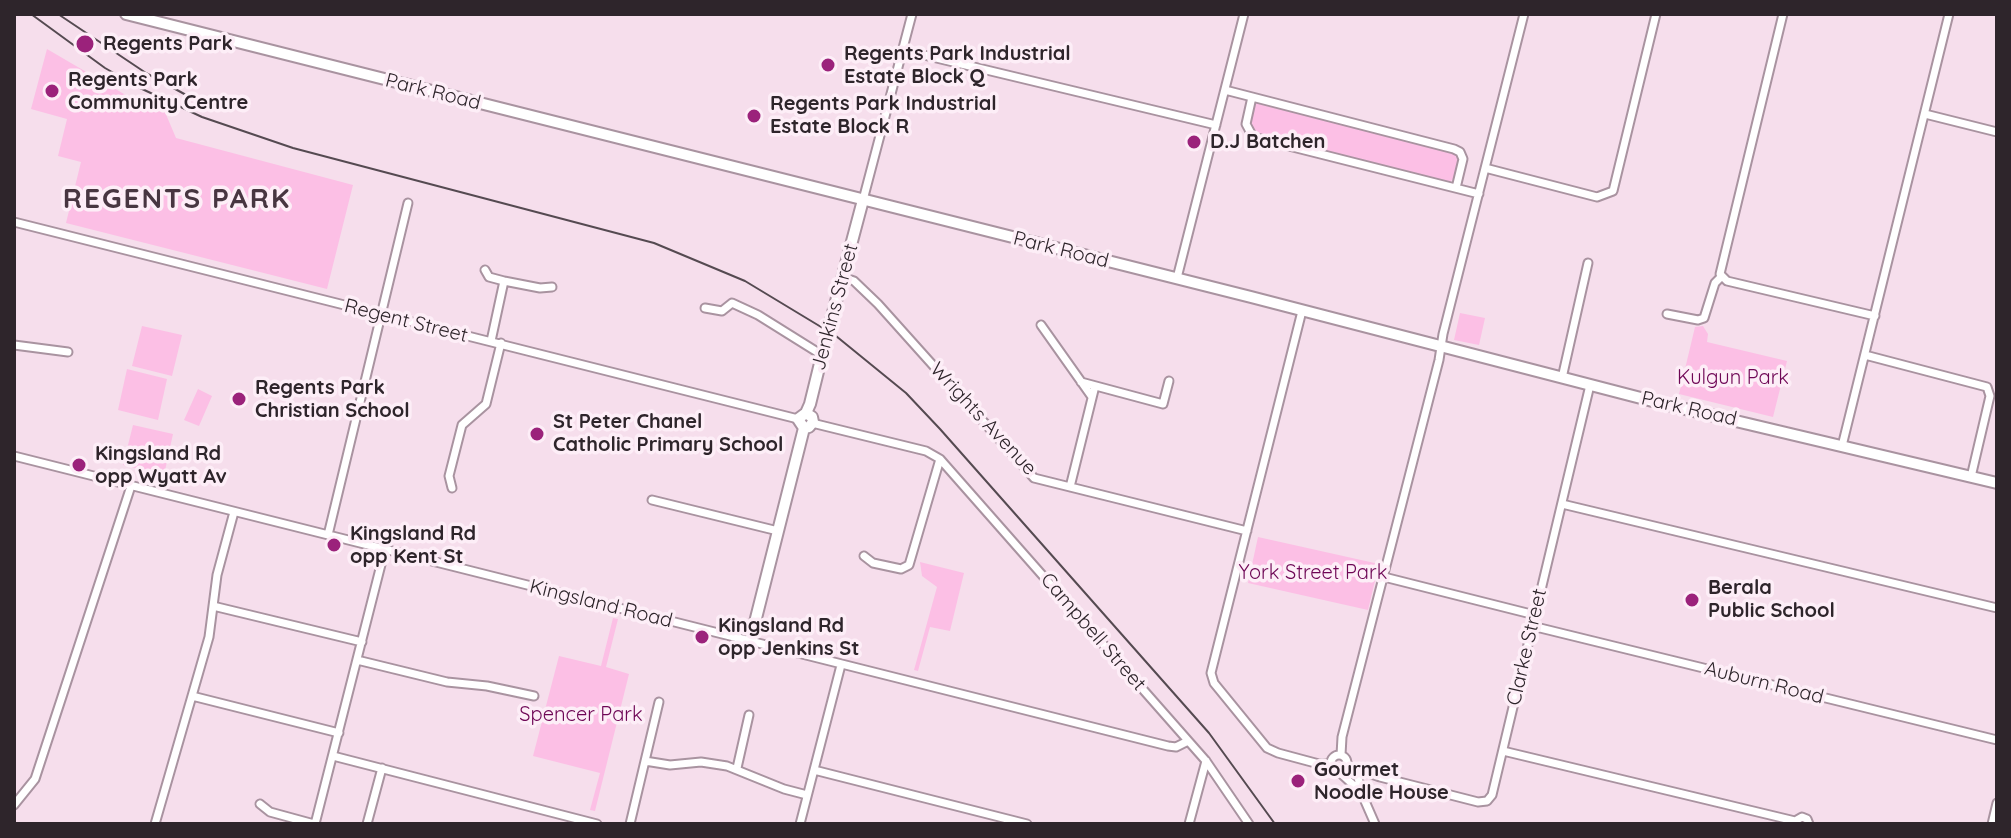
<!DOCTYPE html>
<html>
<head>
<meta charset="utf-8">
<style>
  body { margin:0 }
  #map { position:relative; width:2011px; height:838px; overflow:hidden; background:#f6deec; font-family:Quicksand,sans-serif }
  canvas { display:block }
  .frame { position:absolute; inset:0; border:16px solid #2e252b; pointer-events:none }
</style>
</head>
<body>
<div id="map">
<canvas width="2011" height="838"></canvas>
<div class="frame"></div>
</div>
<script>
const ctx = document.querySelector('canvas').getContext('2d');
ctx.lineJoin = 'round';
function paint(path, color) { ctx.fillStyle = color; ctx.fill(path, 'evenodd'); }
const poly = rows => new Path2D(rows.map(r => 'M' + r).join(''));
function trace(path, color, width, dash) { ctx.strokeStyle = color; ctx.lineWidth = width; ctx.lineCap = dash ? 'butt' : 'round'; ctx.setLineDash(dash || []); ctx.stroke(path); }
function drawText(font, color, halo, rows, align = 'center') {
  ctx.font = font + ' Quicksand,sans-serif'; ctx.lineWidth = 7; ctx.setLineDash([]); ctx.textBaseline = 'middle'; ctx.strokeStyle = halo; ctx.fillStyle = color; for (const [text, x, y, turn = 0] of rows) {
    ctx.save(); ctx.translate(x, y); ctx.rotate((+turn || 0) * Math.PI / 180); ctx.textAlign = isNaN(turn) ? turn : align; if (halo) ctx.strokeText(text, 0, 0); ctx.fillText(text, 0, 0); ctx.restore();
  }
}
paint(poly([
  [47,49,124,94,165,112,176,138,353,185,327,289,66,223,81,162,58,156,67,119,31,109],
  [1255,103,1453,153,1458,159,1454,178,1450,182,1256,134,1251,122],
  [1460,313,1485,318,1479,345,1454,340],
  [142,326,182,335,172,376,132,366],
  [1703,326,1708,334,1707,342,1787,361,1773,417,1679,394,1695,327],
  [127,369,167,379,158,420,118,410],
  [198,389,212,396,199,426,184,420],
  [133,425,173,434,164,475,123,465],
  [1258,537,1379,564,1368,610,1248,583],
  [920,562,964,573,950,631,930,627,918,671,914,670,937,587,922,576],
  [613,618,618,619,606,667,629,674,595,811,590,810,600,773,533,756,559,656,601,666]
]), '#fcbfe5');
const street = poly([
  [1783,14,1720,274,1727,281,1875,316],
  [903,50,1216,125],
  [1225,90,1454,149,1460,152,1463,159,1456,188],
  [1252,97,1246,124,1253,137,1479,194],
  [1925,114,1997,132],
  [1485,168,1597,197,1613,191,1656,14],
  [863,200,912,14],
  [14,222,798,419],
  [485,270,489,277,504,281,540,288,552,287],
  [842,277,854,281,878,304,1034,478,1247,531],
  [1177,278,1244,14],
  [705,308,722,311,732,303,758,315,822,355],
  [1302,311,1211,673,1214,683,1267,748,1278,753,1319,764,1331,764],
  [1667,314,1698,320,1704,318,1715,283,1721,277],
  [1041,325,1092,397],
  [491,341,504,281],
  [14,345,68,352],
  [1865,355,1987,387,1990,396,1971,477],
  [1562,378,1588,263],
  [1081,382,1163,404,1169,381],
  [812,423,926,451,940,459,1206,761,1249,824],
  [1842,446,1949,14],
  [14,456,1168,746,1176,747,1188,741],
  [1070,487,1095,386],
  [452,488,449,476,462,425,486,404,501,343],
  [652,500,778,531],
  [1562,504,1997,608],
  [328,535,408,203],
  [864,556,873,563,901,569,909,565,940,459],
  [1384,577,1535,615],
  [213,606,362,642],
  [1532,626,1997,740],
  [357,660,447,682,487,686,534,696],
  [192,696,339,733],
  [1503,751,1795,821,1802,817,1807,819,1809,824],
  '1331 763a8 8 0 1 1 16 0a8 8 0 1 1-16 0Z',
  [1341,755,1342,737,1439,360,1443,334,1524,14],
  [333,756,597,824],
  [645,761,670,765,701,762,727,766,784,789,807,795],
  [1348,765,1357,772,1361,792,1375,824],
  [737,768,749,715],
  [1355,768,1380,777,1478,802,1487,801,1492,795,1590,385],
  [814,770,1027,824],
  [1338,771,1361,792],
  [260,804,270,812,314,824],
  [14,805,35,779,131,486],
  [155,824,209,637,217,575,234,512],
  [315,824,385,549],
  [367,824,382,768],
  [630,824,659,702],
  [800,824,841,665],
  [1189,824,1206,761],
  [1992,824,1997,803]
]);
const secondary = poly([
  [126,14,1251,297,1664,404,1997,483],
  [834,309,863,200],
  [804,428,798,419,806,413,810,404,825,343],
  [804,428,809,427,813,422,812,417,806,413],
  [750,642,804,428]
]);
trace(street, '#a993a0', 11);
trace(secondary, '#a993a0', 14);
trace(street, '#fff', 7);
trace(secondary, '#fff', 10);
trace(poly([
  [31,14,105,68,140,88,202,117,293,148,654,243,745,281,836,336,906,393,940,429,1209,733,1275,824],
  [58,14,146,73,208,107]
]), '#554a51', 2);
const secondaryBridge = poly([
  [825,343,834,309]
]);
trace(secondaryBridge, '#a993a0', 14, []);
trace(secondaryBridge, '#fff', 10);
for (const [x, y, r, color] of [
  [85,44,10,"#9b227b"],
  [828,65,8,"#9b227b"],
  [52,91,8,"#9b227b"],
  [754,116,8,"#9b227b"],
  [1194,142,8,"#9b227b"],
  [239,399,8,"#9b227b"],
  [537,434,8,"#9b227b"],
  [79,465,8,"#9b227b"],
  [334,545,8,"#9b227b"],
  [1692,600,8,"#9b227b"],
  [702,637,8,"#9b227b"],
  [1298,781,8,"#9b227b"]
]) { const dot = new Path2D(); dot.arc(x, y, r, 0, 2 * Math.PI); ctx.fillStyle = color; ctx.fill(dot); trace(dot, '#fdeef7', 3); }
drawText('bold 20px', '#2e252b', '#fdeef7', [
  ["Regents Park",103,44],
  ["Regents Park Industrial",844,54],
  ["Estate Block Q",844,77],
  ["Regents Park",68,80],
  ["Community Centre",68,103],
  ["Regents Park Industrial",770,104],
  ["Estate Block R",770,127],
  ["D.J Batchen",1210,142],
  ["Regents Park",255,388],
  ["Christian School",255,411],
  ["St Peter Chanel",553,422],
  ["Catholic Primary School",553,445],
  ["Kingsland Rd",95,454],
  ["opp Wyatt Av",95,477],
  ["Kingsland Rd",350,534],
  ["opp Kent St",350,557],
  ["Berala",1708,588],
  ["Public School",1708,611],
  ["Kingsland Rd",718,626],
  ["opp Jenkins St",718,649],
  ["Gourmet",1314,770],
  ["Noodle House",1314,793]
], 'left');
drawText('20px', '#2e252b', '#fdeef7', [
  ["Park Road",433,92,14],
  ["Park Road",1061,250,14],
  ["Jenkins Street",835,307,-75],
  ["Regent Street",406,321,14],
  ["Park Road",1689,409,13],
  ["Wrights Avenue",983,419,47],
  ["Kingsland Road",601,604,14],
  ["Campbell Street",1093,632,49],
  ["Clarke Street",1527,647,-77],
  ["Auburn Road",1764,683,14]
]);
drawText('20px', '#6e0655', '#fdeef7', [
  ["Kulgun Park",1733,378],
  ["York Street Park",1313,573],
  ["Spencer Park",581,715]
]);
ctx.letterSpacing = '2px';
drawText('bold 28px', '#483641', '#fdeef7', [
  ["REGENTS PARK",177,200]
]);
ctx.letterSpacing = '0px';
</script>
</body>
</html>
